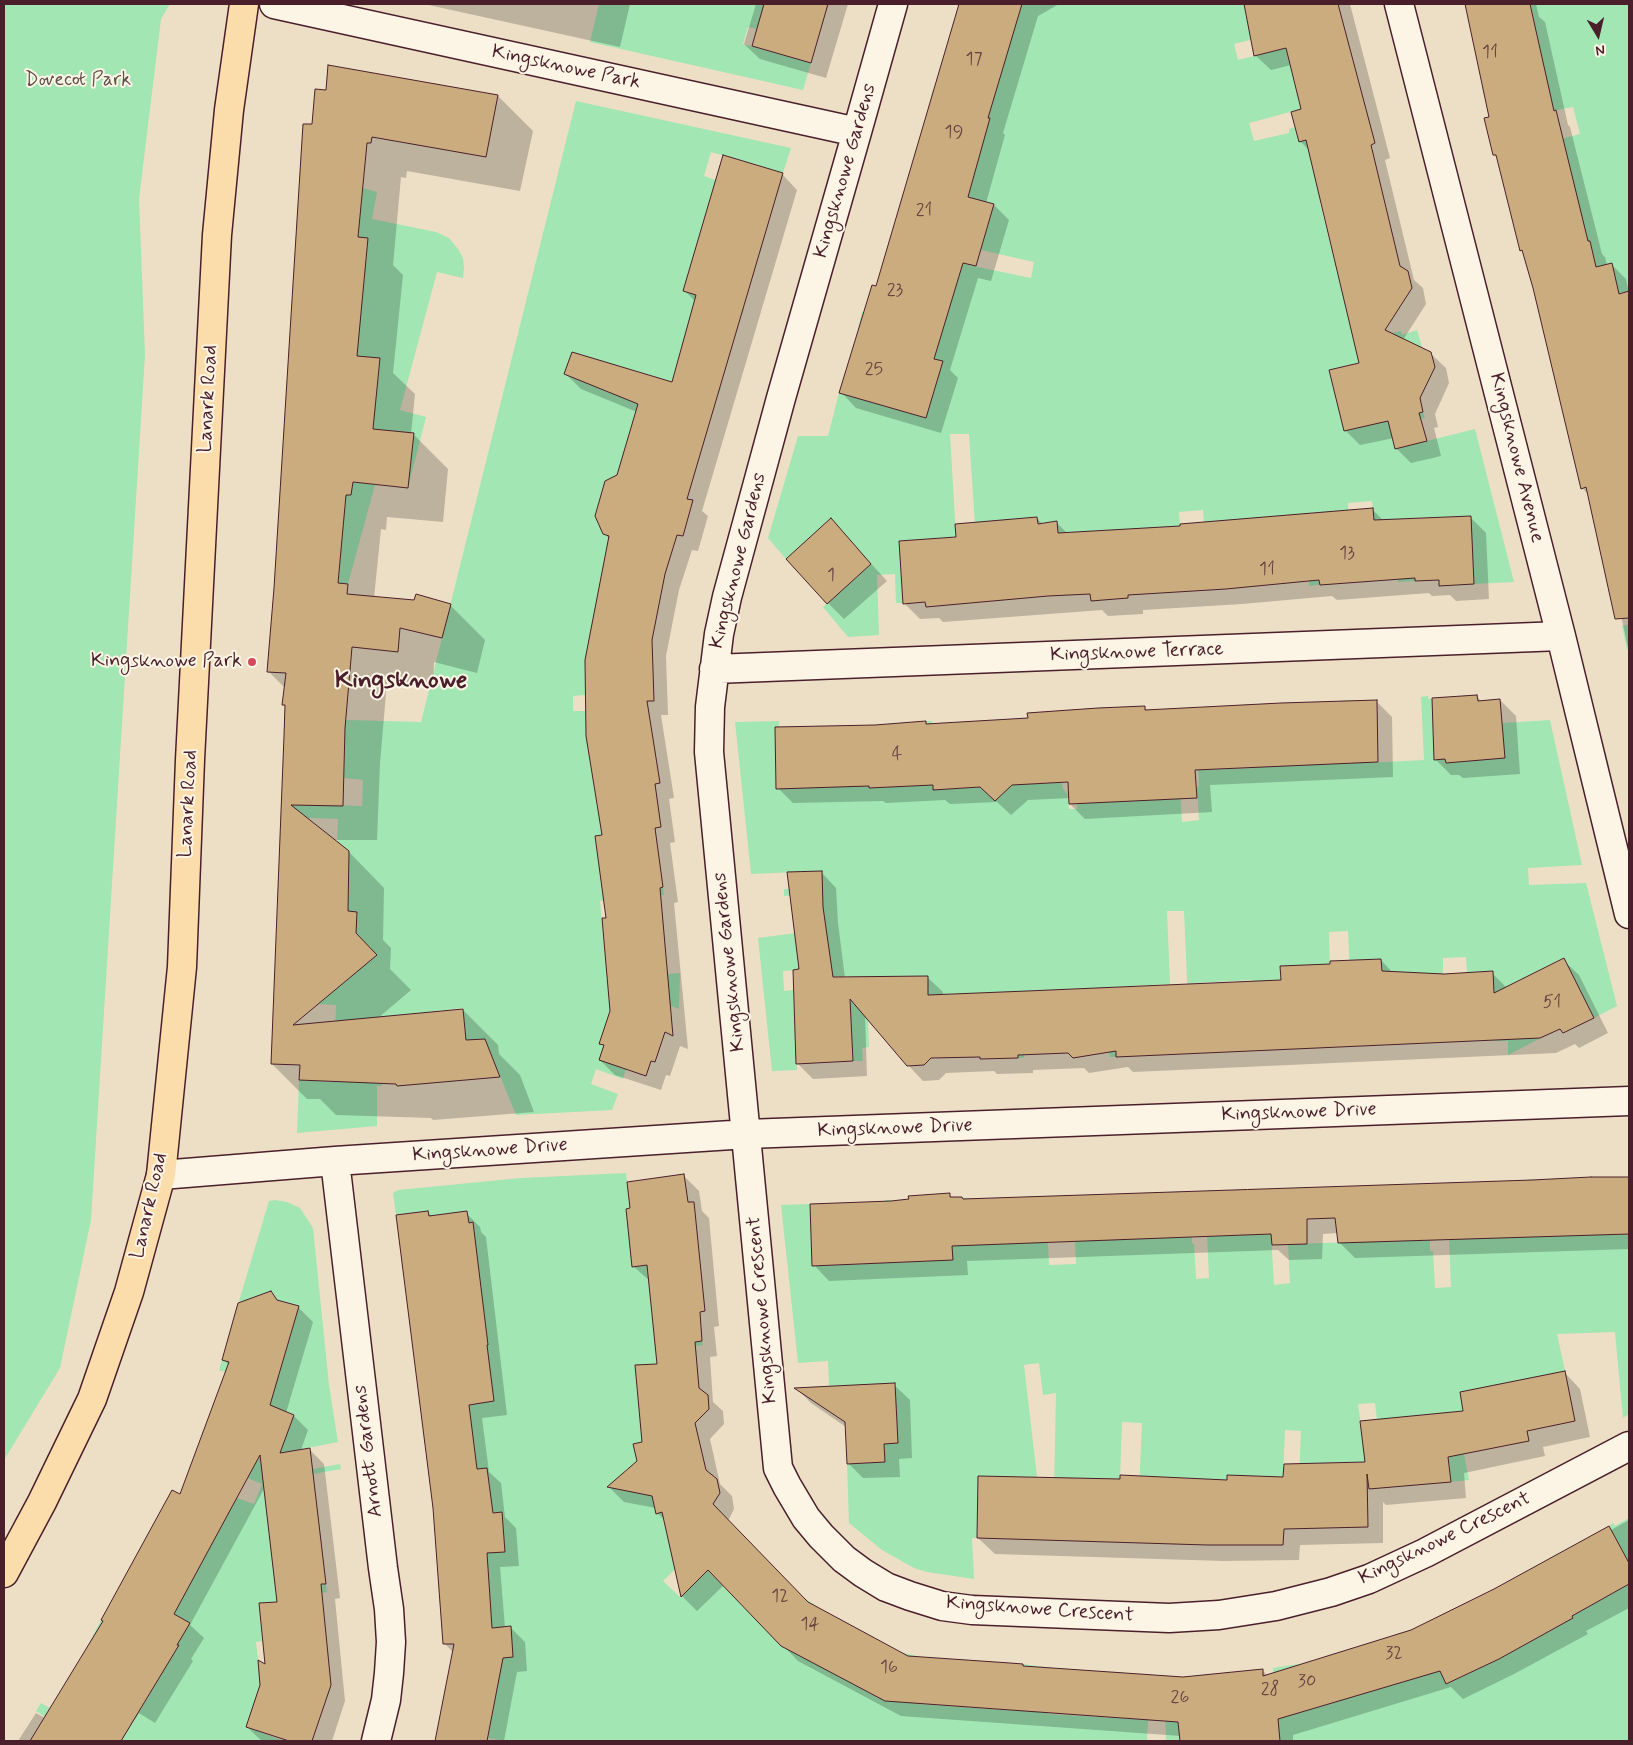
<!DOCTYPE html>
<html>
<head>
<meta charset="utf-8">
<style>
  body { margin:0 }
  #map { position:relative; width:1633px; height:1745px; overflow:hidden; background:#eddfc6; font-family:Mynerve,sans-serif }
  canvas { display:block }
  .frame { position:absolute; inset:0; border:5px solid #4a1f2b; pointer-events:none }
  .north { position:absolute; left:1573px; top:10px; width:50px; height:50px; -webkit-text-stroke:4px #fcf5e5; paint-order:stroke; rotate:171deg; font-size:14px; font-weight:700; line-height:20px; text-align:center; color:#4a1f2b }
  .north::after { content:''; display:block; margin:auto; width:18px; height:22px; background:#4a1f2b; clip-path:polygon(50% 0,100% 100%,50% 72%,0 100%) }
</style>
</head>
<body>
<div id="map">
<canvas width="1633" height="1745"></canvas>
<div class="frame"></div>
<div class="north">N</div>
</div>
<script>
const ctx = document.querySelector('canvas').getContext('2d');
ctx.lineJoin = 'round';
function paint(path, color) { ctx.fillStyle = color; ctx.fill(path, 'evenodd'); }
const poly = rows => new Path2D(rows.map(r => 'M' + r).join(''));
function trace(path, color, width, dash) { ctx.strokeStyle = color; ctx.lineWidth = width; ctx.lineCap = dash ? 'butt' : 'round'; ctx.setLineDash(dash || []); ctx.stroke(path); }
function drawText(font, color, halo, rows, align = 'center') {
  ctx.font = font + ' Mynerve,sans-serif'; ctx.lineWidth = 4; ctx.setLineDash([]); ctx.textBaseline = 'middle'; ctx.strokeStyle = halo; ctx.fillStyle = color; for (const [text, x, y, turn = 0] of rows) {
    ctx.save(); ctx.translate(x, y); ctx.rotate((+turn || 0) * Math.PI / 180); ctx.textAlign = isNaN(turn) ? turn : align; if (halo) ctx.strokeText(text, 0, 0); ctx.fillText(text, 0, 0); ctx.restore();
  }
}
paint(poly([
  [4,4,170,4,161,19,139,199,145,355,91,1220,60,1368,4,1460],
  [599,4,764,4,757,29,748,27,743,44,811,63,803,90,590,42],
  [1021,4,1246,4,1245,10,1246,18,1252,24,1341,17,1234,44,1238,60,1286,48,1299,102,1360,87,1361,93,1249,123,1254,141,1289,133,1289,129,1295,127,1299,142,1306,140,1317,181,1376,166,1377,172,1320,203,1334,260,1395,245,1397,250,1336,266,1354,341,1401,331,1402,335,1417,330,1422,347,1329,370,1344,431,1423,412,1425,418,1390,427,1395,449,1475,429,1514,582,1474,584,1470,516,1412,518,1415,581,1398,582,1398,579,1379,580,1372,501,1348,503,1349,520,1314,523,1320,585,1309,586,1308,567,1206,555,1203,510,1179,512,1180,526,1144,590,1063,595,1057,522,1038,523,1037,517,1012,519,980,601,969,434,950,434,956,537,899,541,903,603,896,603,895,574,877,575,879,635,848,637,823,607,871,564,831,519,786,559,768,538,798,436,828,436,839,393,926,418,943,361,862,337,863,331,858,329,862,312,922,329,939,271,885,255,887,248,1031,278,1034,262,981,250,994,204,907,179,915,156,990,118,930,101,933,90,963,99,967,86,995,95,1011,40,953,23,956,16,1019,13],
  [1523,4,1629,4,1629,291,1604,297,1612,263,1596,267,1590,241,1529,255,1534,146,1580,134,1573,107,1552,111,1544,81,1484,96,1482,88,1497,85,1494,74,1543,63,1531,6,1523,7],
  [576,101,791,148,783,173,711,152,704,176,727,184,767,227,760,253,700,236,684,291,744,309,742,315,694,304,674,374,721,388,718,396,623,367,603,388,606,392,639,400,625,449,695,470,605,482,595,516,599,525,614,530,612,537,671,555,668,564,640,556,616,665,585,665,585,695,573,696,573,711,586,711,589,757,598,813,658,804,659,810,627,812,603,835,595,837,603,895,663,887,664,895,600,901,607,975,667,970,668,974,680,973,679,1009,618,988,599,1043,622,1051,617,1066,626,1069,623,1079,596,1069,591,1084,618,1094,612,1110,516,1115,485,1039,466,1040,463,1008,435,1011,436,1026,413,1028,411,1014,391,1016,380,1066,382,1086,377,1086,377,1126,297,1133,299,1080,333,1082,336,1005,273,1002,274,992,303,994,372,950,368,945,362,944,334,910,341,878,349,872,349,852,342,845,337,845,338,819,281,817,281,803,362,806,363,780,344,778,345,738,315,737,315,719,421,722],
  [363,188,377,192,372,219,436,232,449,238,458,249,463,258,464,268,463,278,437,272,400,410,426,417,408,488,414,433,355,427,351,380,378,382,380,359,353,356,361,313,368,239,358,237],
  [353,482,375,485,348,584,338,583,346,495,351,495],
  [1629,624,1629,649,1627,650,1622,626],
  [1428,696,1428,699,1441,698,1446,763,1504,758,1502,723,1550,720,1582,865,1528,868,1529,885,1586,883,1617,1006,1594,1018,1563,958,1512,984,1539,1039,1508,1055,1508,1041,1495,1041,1493,972,1467,973,1466,957,1443,958,1443,974,1382,975,1381,959,1359,960,1353,1040,1348,931,1329,932,1330,978,1280,967,1281,980,1277,980,1279,1044,1253,1009,1252,980,1193,983,1195,1046,1190,1047,1184,911,1167,911,1170,984,1113,987,1116,1057,1110,1057,1109,1051,1085,988,1028,991,1030,1054,1024,1054,1024,1058,1018,1058,1017,1025,1005,992,947,994,949,1058,942,1058,941,1030,928,996,927,976,904,976,867,998,869,1047,862,1048,863,1061,853,1061,849,976,816,977,815,969,783,971,784,991,793,990,797,1070,772,1071,758,938,826,929,812,895,784,896,784,889,822,887,821,871,751,874,735,722,779,721,779,727,775,727,776,788,867,754,869,788,929,785,926,721,932,721,934,790,986,787,987,793,990,797,1000,796,1004,793,1004,786,1013,785,1013,777,1031,784,1062,783,1063,789,1068,794,1069,809,1077,809,1077,793,1112,802,1144,800,1180,788,1182,822,1199,820,1197,787,1199,786,1198,770,1255,768,1254,705,1342,764,1339,701,1348,700,1349,742,1366,763,1424,760,1421,697],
  [626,1173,631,1208,626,1209,632,1267,695,1260,649,1288,655,1345,702,1341,703,1345,696,1346,697,1360,635,1366,640,1422,658,1420,668,1437,633,1444,637,1460,643,1459,645,1464,628,1468,622,1474,626,1490,650,1488,657,1513,662,1512,668,1539,720,1511,726,1519,663,1581,680,1597,708,1571,760,1624,804,1598,815,1605,805,1623,833,1673,878,1698,903,1653,917,1656,916,1675,919,1676,917,1704,1016,1711,1018,1683,1022,1683,1023,1664,1045,1667,1044,1686,1050,1686,1048,1714,1148,1720,1147,1741,506,1741,488,1738,497,1689,452,1662,513,1657,511,1626,492,1628,487,1553,505,1552,502,1512,434,1517,490,1488,487,1468,477,1469,469,1405,494,1401,490,1376,459,1349,488,1345,473,1222,469,1223,466,1211,429,1216,428,1211,396,1215,393,1193,398,1190,521,1178],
  [1532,1179,1533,1236,1629,1234,1629,1355,1628,1356,1629,1360,1629,1414,1623,1418,1615,1332,1557,1334,1565,1371,1460,1393,1472,1452,1464,1454,1469,1480,1451,1482,1444,1413,1422,1415,1424,1436,1389,1439,1393,1487,1385,1488,1375,1403,1358,1404,1366,1462,1306,1464,1308,1529,1297,1528,1301,1431,1285,1430,1283,1477,1227,1476,1225,1537,1202,1511,1203,1479,1146,1476,1137,1536,1142,1423,1122,1422,1120,1479,1062,1478,1053,1540,1056,1393,1043,1395,1039,1363,1024,1365,1037,1477,979,1476,977,1538,972,1538,974,1579,927,1572,914,1568,882,1550,849,1523,847,1464,885,1462,884,1444,898,1443,895,1384,829,1386,828,1361,798,1363,781,1205,810,1204,813,1266,866,1264,887,1234,885,1200,891,1200,894,1263,952,1260,951,1230,964,1229,963,1198,969,1198,971,1245,1028,1243,1027,1196,1046,1196,1049,1265,1076,1264,1075,1241,1107,1240,1126,1228,1125,1193,1130,1193,1131,1239,1192,1237,1192,1243,1194,1244,1196,1279,1209,1278,1205,1191,1212,1190,1214,1236,1271,1234,1274,1285,1290,1283,1288,1244,1430,1240,1430,1251,1433,1251,1435,1288,1451,1287,1449,1239,1528,1206,1527,1180],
  [275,1200,287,1202,300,1208,313,1228,329,1385,338,1442,276,1454,280,1475,340,1464,341,1469,313,1474,315,1490,265,1496,276,1589,326,1584,327,1592,322,1593,322,1598,259,1604,262,1641,256,1642,259,1667,330,1690,327,1698,263,1677,246,1727,284,1741,83,1741,36,1711,41,1703,100,1737,141,1709,155,1685,140,1672,90,1641,101,1620,154,1649,173,1614,162,1566,138,1552,140,1548,223,1493,254,1504,262,1484,231,1471,269,1426,288,1432,294,1415,220,1387,225,1372,219,1370,222,1360,279,1376,299,1306,277,1300,271,1291,258,1307,239,1301,269,1201],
  [1629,1518,1629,1563,1609,1526,1613,1523,1615,1526],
  [1558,1553,1587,1607,1629,1584,1629,1741,1280,1741,1273,1668,1298,1664,1312,1709,1406,1681,1393,1636,1418,1627,1447,1684,1499,1659,1573,1618,1543,1563],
  [1164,1678,1174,1678,1180,1741,1166,1741]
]), '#a1e6b3');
paint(poly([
  [424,4,630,4,620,47],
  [756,4,848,4,826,78,760,59,744,44],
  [960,4,1059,4,1038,16,1003,133,1005,135,986,203,994,205,1009,220,991,281,978,278,950,370,958,378,941,433,856,408,841,392,877,288],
  [1247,4,1353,4,1350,4,1390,158,1385,160,1414,280,1423,288,1426,304,1403,340,1430,353,1446,368,1449,383,1435,414,1438,427,1434,428,1441,456,1411,463,1396,448,1394,438,1360,445,1345,430,1360,364,1310,151,1300,141,1302,110,1291,65,1271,70,1255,55,1246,10],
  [1466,4,1536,4,1539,17,1545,22,1568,125,1570,127,1602,254,1605,257,1607,265,1611,264,1626,279,1629,293,1629,329,1621,331,1629,365,1629,652,1611,570,1590,496,1582,488,1534,287,1524,253,1521,250,1499,159,1494,155,1491,118],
  [498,96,533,131,520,191,407,171,406,178,401,177,393,265,403,275,393,373,415,394,411,434,413,434,448,469,443,522,387,517,386,530,381,529,374,598,450,605,485,640,477,673,434,662,433,686,387,682,380,763,377,840,332,840,349,852,384,888,383,940,391,948,390,969,411,990,378,1018,463,1010,498,1045,499,1054,520,1075,534,1112,433,1120,431,1118,336,1115,320,1099,307,1099,272,1064,286,707,284,705,286,689,268,671,275,588,304,126],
  [782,174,797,190,702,511,708,516,698,551,692,550,679,590,666,656,668,715,661,715,674,798,669,799,675,842,670,843,678,902,674,903,688,1049,680,1046,670,1076,666,1075,661,1090,615,1075,600,1060,605,1047,601,1043,611,1011,603,836,610,539,604,533,637,412,581,389,566,374,672,384,696,302,685,291],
  [1373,510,1384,521,1470,517,1486,533,1489,599,1456,601,1450,595,1432,596,1429,593,1337,600,1332,596,1242,604,1143,610,1143,614,1108,616,1102,610,943,622,939,618,920,619,904,603,957,538,1037,518,1043,525,1057,523,1068,534,1181,527],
  [831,520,887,581,844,619,828,603],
  [1477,697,1482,702,1500,700,1516,716,1520,774,1463,778,1459,775,1451,775,1435,759],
  [1376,701,1392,717,1393,777,1210,785,1212,812,1085,819,1070,804,1070,798,1028,800,1011,815,997,802,950,804,945,800,886,803,883,801,793,803,778,788,875,726,925,722,928,725,1029,720,1145,708,1148,711],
  [821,872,836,888,838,923,845,978,927,977,943,992,943,995,1282,981,1381,960,1393,973,1444,975,1492,973,1507,988,1563,960,1579,975,1608,1033,1579,1048,1575,1044,1556,1053,1133,1072,1128,1067,1089,1073,1084,1068,1033,1070,1033,1073,997,1074,994,1071,946,1073,939,1080,923,1081,908,1065,865,1015,867,1076,813,1079,797,1063,800,971],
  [684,1176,699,1191,702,1211,709,1218,719,1326,714,1327,717,1356,710,1357,713,1402,723,1411,724,1424,710,1439,720,1484,732,1496,734,1509,728,1521,808,1603,908,1657,1022,1665,1024,1667,1183,1678,1262,1670,1268,1676,1411,1631,1495,1590,1609,1527,1611,1530,1629,1520,1629,1608,1586,1631,1588,1634,1514,1674,1463,1699,1451,1687,1293,1735,1293,1741,1181,1741,1181,1736,901,1716,798,1661,724,1585,697,1611,682,1596,666,1521,657,1513,656,1508,624,1502,609,1487,638,1461,658,1365,650,1281,633,1266,632,1209],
  [1629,1177,1629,1249,1355,1258,1339,1242,1338,1233,1323,1234,1322,1259,1289,1260,1278,1250,967,1261,968,1275,829,1281,814,1265,891,1202,949,1195,953,1198,964,1200],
  [428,1212,432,1217,466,1213,480,1227,481,1232,486,1237,507,1415,482,1418,489,1472,501,1483,505,1517,516,1528,519,1566,500,1567,505,1628,511,1628,525,1642,527,1671,517,1672,504,1741,436,1741,454,1653,445,1644],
  [271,1293,280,1302,298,1307,313,1322,286,1413,294,1416,308,1430,301,1450,309,1449,324,1464,340,1598,335,1599,345,1701,332,1741,262,1741,247,1727,266,1666,279,1603,265,1487,190,1625,204,1638,191,1659,193,1661,155,1723,139,1713,121,1741,18,1741,36,1713,45,1718,181,1496,229,1365,223,1359],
  [1564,1372,1580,1389,1590,1437,1543,1447,1545,1456,1464,1473,1466,1498,1386,1505,1383,1502,1383,1543,1300,1545,1299,1560,1224,1561,995,1554,978,1538,1228,1481,1284,1478,1367,1464,1465,1412],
  [894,1385,910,1400,912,1458,899,1459,900,1477,863,1478,848,1463,846,1427,811,1403,797,1389]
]), '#0003');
const building = poly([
  [764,4,828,4,811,63,752,46,764,4],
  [959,4,1022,4,988,118,990,118,968,197,994,204,976,266,963,263,934,359,943,361,926,418,839,393,872,285,876,286,959,4],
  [1244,4,1338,4,1375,143,1371,145,1400,266,1408,271,1412,288,1385,330,1431,352,1435,367,1420,398,1423,412,1419,413,1427,441,1395,449,1388,421,1344,431,1329,370,1359,363,1306,140,1299,142,1291,112,1301,109,1286,48,1254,56,1244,4],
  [1465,4,1530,4,1554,111,1556,110,1588,241,1590,241,1596,267,1612,263,1619,294,1629,291,1629,618,1615,619,1586,487,1581,489,1533,288,1522,250,1520,251,1496,155,1493,155,1484,118,1489,117,1465,4],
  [328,65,498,95,486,157,372,137,371,143,367,143,358,237,368,238,357,356,380,358,373,429,414,433,408,488,353,482,351,495,346,495,338,583,348,584,347,594,414,600,416,594,451,604,442,638,400,628,398,652,352,647,345,728,343,806,291,805,349,851,348,911,357,912,356,933,377,955,293,1025,463,1009,466,1040,485,1039,500,1077,397,1086,396,1084,299,1080,300,1065,271,1064,284,736,285,705,282,705,286,673,267,672,274,588,303,124,312,124,315,89,326,90,328,65],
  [723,155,783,173,687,499,693,500,683,536,677,535,665,574,652,640,654,701,647,701,660,783,655,784,661,827,655,828,663,887,660,888,673,1036,665,1032,655,1062,651,1061,646,1076,599,1060,604,1045,599,1044,610,1011,602,918,606,918,595,836,602,835,586,736,585,660,609,536,603,534,595,516,605,481,617,475,638,404,564,374,572,352,672,382,696,295,683,291,723,155],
  [1373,508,1374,520,1471,516,1474,584,1439,586,1439,580,1415,581,1415,578,1320,585,1319,580,1226,589,1128,595,1128,598,1091,601,1090,594,1048,596,926,607,925,602,903,604,899,541,956,537,955,524,1037,517,1038,524,1057,521,1058,533,1180,526,1180,524,1373,508],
  [831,518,871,564,827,604,786,559,831,518],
  [1477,695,1478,701,1500,699,1505,758,1446,763,1445,759,1434,760,1432,698,1477,695],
  [1377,700,1378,762,1195,770,1197,798,1069,804,1068,782,1012,785,995,801,980,787,933,790,933,785,869,788,869,786,776,789,775,727,875,725,926,721,926,724,1028,718,1027,713,1098,708,1145,706,1145,710,1281,703,1377,700],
  [822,871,823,907,833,977,928,976,928,995,1027,991,1281,980,1280,966,1330,964,1330,961,1381,959,1382,971,1444,974,1493,971,1494,993,1564,958,1594,1018,1563,1033,1560,1029,1540,1038,1116,1057,1116,1051,1073,1058,1068,1053,1018,1055,1018,1058,980,1059,980,1057,931,1058,924,1065,907,1066,850,999,853,1061,796,1064,793,970,799,969,787,872,822,871],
  [684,1174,688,1202,694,1202,705,1311,700,1312,702,1341,695,1342,699,1388,708,1395,709,1409,695,1423,706,1470,717,1479,720,1493,713,1504,808,1602,908,1656,1010,1663,1023,1664,1023,1666,1183,1677,1263,1669,1263,1676,1411,1630,1494,1589,1609,1526,1629,1563,1629,1584,1572,1616,1573,1618,1499,1659,1446,1684,1440,1671,1278,1719,1280,1741,1180,1741,1178,1722,885,1701,781,1646,708,1570,681,1597,662,1512,656,1514,652,1496,607,1487,637,1461,633,1444,642,1442,635,1365,657,1364,647,1265,632,1267,626,1209,630,1208,627,1182,684,1174],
  [1591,1177,1629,1177,1629,1234,1338,1243,1335,1218,1307,1219,1307,1244,1272,1245,1271,1234,952,1246,953,1260,812,1266,810,1204,891,1201,909,1199,908,1196,950,1193,950,1197,962,1197,963,1199,1532,1180,1591,1177],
  [428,1211,429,1216,467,1211,469,1223,473,1222,488,1345,487,1345,494,1401,469,1405,477,1469,487,1468,493,1513,502,1512,505,1552,487,1553,492,1628,511,1626,513,1657,503,1658,487,1741,435,1741,454,1644,443,1644,433,1508,396,1215,428,1211],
  [271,1291,277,1300,299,1306,270,1405,294,1415,280,1453,310,1448,326,1584,321,1584,331,1685,312,1741,289,1741,246,1727,260,1685,258,1660,265,1664,259,1603,277,1602,260,1455,174,1614,190,1623,177,1645,179,1645,121,1741,30,1741,103,1621,101,1620,172,1490,180,1494,229,1362,222,1360,238,1303,271,1291],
  [1565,1371,1575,1421,1527,1431,1529,1441,1448,1457,1451,1482,1369,1489,1367,1474,1368,1527,1284,1529,1283,1545,1207,1545,977,1538,978,1476,1120,1479,1120,1475,1227,1480,1227,1475,1283,1477,1284,1464,1365,1462,1360,1421,1463,1411,1460,1392,1565,1371],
  [895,1383,898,1443,884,1444,885,1462,847,1464,845,1422,794,1388,895,1383]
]);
paint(building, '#cbac7f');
trace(building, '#4a1f2b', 1);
const street = poly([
  [274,4,857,132],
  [893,4,857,132,781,398,727,597,719,634,710,707,709,752,778,1468,787,1486,806,1518,821,1536,844,1559,863,1573,886,1587,910,1596,942,1606,972,1610,1169,1618,1219,1615,1276,1606,1331,1592,1369,1579,1425,1553,1629,1446],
  [1399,4,1561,636,1629,914],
  [714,669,1561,636],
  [335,1161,383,1568,389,1609,391,1642,389,1673,386,1700,376,1741],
  [161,1175,335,1161,747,1134,1629,1101]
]);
const primary = poly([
  [4,1573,42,1502,92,1399,129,1292,161,1175,182,967,190,760,217,235,229,110,244,4]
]);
trace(street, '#4a1f2b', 31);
trace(primary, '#4a1f2b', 31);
trace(street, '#fcf5e5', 28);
trace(primary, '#fbddab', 28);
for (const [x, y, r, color] of [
  [252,662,5,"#d1495b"]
]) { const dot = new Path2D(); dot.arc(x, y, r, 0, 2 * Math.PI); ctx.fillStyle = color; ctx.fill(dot); trace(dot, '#fcf5e5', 2); }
drawText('18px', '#6a4240', null, [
  ["11",1490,53],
  ["17",974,60],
  ["19",954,133],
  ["21",924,211],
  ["23",895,291],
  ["25",874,370],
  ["13",1347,554],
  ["11",1267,570],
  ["1",831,576],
  ["4",897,755],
  ["51",1552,1003],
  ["12",780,1597],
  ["14",810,1625],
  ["32",1394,1654],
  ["16",889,1668],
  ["30",1307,1682],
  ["28",1270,1690],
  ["26",1180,1698]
]);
drawText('20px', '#4a1f2b', '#fcf5e5', [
  ["Kingsknowe Park",566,68,12],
  ["Kingsknowe Gardens",846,171,-74],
  ["Lanark Road",209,399,-87],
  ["Kingsknowe Avenue",1516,458,76],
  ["Kingsknowe Gardens",739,561,-76],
  ["Kingsknowe Terrace",1137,653,-2],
  ["Lanark Road",189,804,-87],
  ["Kingsknowe Gardens",730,962,-96],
  ["Kingsknowe Drive",1299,1113,-2],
  ["Kingsknowe Drive",895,1129,-2],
  ["Kingsknowe Drive",490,1151,-4],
  ["Lanark Road",150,1206,-77],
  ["Kingsknowe Crescent",763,1310,-95],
  ["Arnott Gardens",369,1451,-97],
  ["Kingsknowe Crescent",1445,1539,-26],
  ["Kingsknowe Crescent",1040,1610,4]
]);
drawText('20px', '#60514d', '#fcf5e5', [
  ["Dovecot Park",78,81]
]);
drawText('20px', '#4a1f2b', '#fcf5e5', [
  ["Kingsknowe Park",242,662]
], 'right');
drawText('bold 25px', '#4a1f2b', '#fcf5e5', [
  ["Kingsknowe",401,682]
]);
</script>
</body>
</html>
